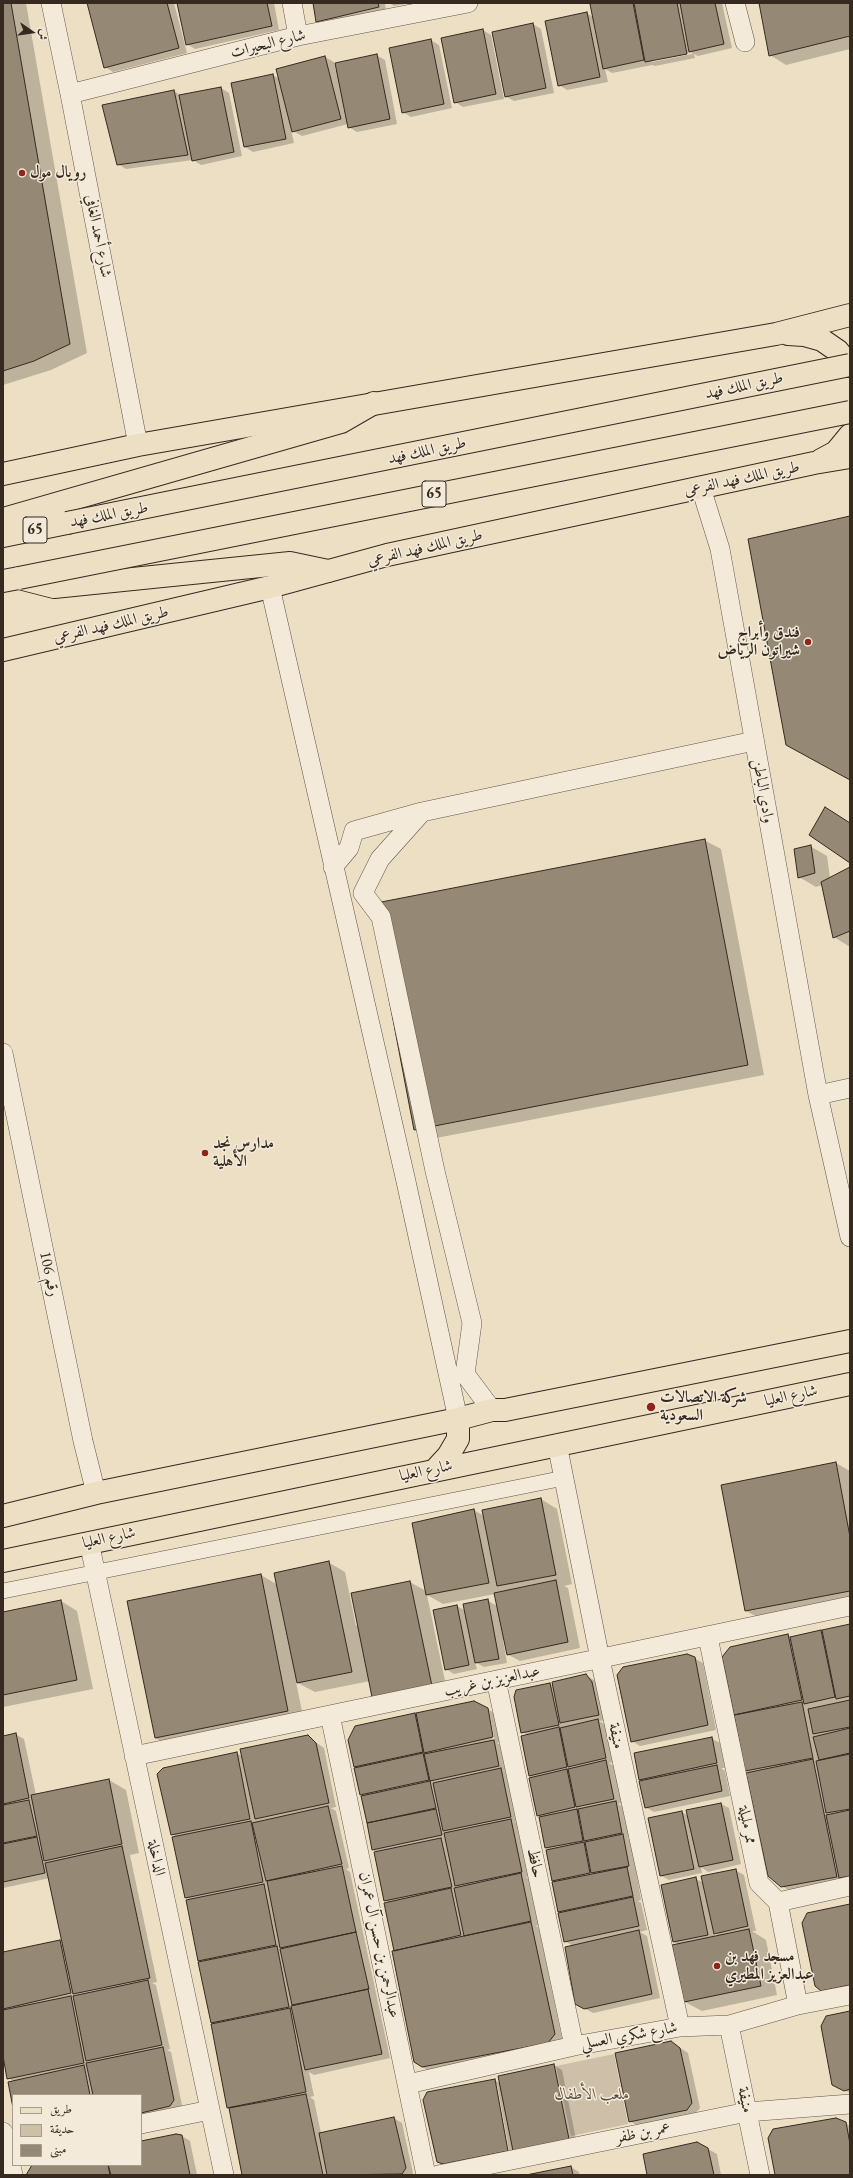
<!DOCTYPE html>
<html>
<head>
<meta charset="utf-8">
<style>
  body { margin:0 }
  #map { position:relative; width:853px; height:2178px; overflow:hidden; background:#eddfc4; font-family:"EB Garamond",Amiri,serif }
  canvas { display:block }
  .frame { position:absolute; inset:0; border:4px solid #352920; pointer-events:none }
  .legend { position:absolute; left:12px; top:2094px; width:130px; height:72px; box-sizing:border-box; background:#f3ead9; border:1px solid #a79d8f; margin:0; padding:5px 7px; list-style:none; font-size:12px; color:#352920 }
  .legend li { display:flex; align-items:center; gap:8px; height:20px }
  .legend b { width:20px; border:1px solid #a79d8f }
  .north { position:absolute; left:12px; top:12px; width:40px; height:40px; -webkit-text-stroke:3px #f3ead9; paint-order:stroke; rotate:103deg; font-size:11px; font-weight:700; line-height:16px; text-align:center; color:#352920 }
  .north::after { content:''; display:block; margin:auto; width:14px; height:18px; background:#352920; clip-path:polygon(50% 0,100% 100%,50% 72%,0 100%) }
</style>
</head>
<body>
<div id="map">
<canvas width="853" height="2178"></canvas>
<div class="frame"></div>
<ul class="legend">
<li><b style="height:5px;background:#eddfc4"></b>طريق</li>
<li><b style="height:11px;background:#cec0a8"></b>حديقة</li>
<li><b style="height:11px;background:#958875"></b>مبنى</li>
</ul>
<div class="north">ش</div>
</div>
<script>
const ctx = document.querySelector('canvas').getContext('2d');
ctx.lineJoin = 'round';
function paint(path, color) { ctx.fillStyle = color; ctx.fill(path, 'evenodd'); }
const poly = rows => new Path2D(rows.map(r => 'M' + r).join(''));
function trace(path, color, width, dash) { ctx.strokeStyle = color; ctx.lineWidth = width; ctx.lineCap = dash ? 'butt' : 'round'; ctx.setLineDash(dash || []); ctx.stroke(path); }
function drawText(font, color, halo, rows, align = 'center') {
  ctx.font = font + ' "EB Garamond",Amiri,serif'; ctx.lineWidth = 3; ctx.setLineDash([]); ctx.textBaseline = 'middle'; ctx.strokeStyle = halo; ctx.fillStyle = color; for (const [text, x, y, turn = 0] of rows) {
    ctx.save(); ctx.translate(x, y); ctx.rotate((+turn || 0) * Math.PI / 180); ctx.textAlign = isNaN(turn) ? turn : align; if (halo) ctx.strokeText(text, 0, 0); ctx.fillText(text, 0, 0); ctx.restore();
  }
}
paint(poly([
  [614,2054,628,2124,571,2136,556,2066]
]), '#cec0a8');
paint(poly([
  [3,3,26,3,87,353,51,370,3,385],
  [88,3,174,3,187,53,113,72,105,67],
  [178,3,274,3,279,30,195,49,187,44],
  [314,3,385,3,386,11,326,26,317,21],
  [389,3,410,3,394,6],
  [601,3,722,3,732,48,698,56,694,54,695,58,655,66,652,65,612,73,605,69,608,82,567,90,559,85,587,13,593,17],
  [692,52,692,54,652,62,652,60],
  [760,3,850,3,850,49,786,65,770,55],
  [533,24,541,29,554,93,514,101,505,96],
  [483,30,491,35,504,99,463,107,455,102],
  [431,40,439,45,452,108,411,117,403,112],
  [376,55,385,60,397,124,357,132,349,127,348,124,302,136,291,130,294,143,253,152,245,147,233,83,273,75,280,79,325,57,334,62,336,71],
  [221,88,229,93,242,156,201,165,193,160,126,169,118,164,174,91,182,96],
  [704,840,721,849,764,1075,431,1139,415,1130],
  [810,846,827,856,830,878,850,868,850,947,834,937,822,885,816,887,799,877],
  [836,1463,850,1471,850,1603,763,1620,746,1611],
  [541,1499,557,1509,572,1584,564,1586,568,1588,580,1648,520,1661,507,1654,504,1640,503,1640,507,1663,484,1667,475,1662,477,1669,454,1674,446,1669,457,1606,466,1611,487,1600,497,1606,495,1594,443,1604,427,1595,448,1695,370,1681,315,1692,296,1682,304,1721,172,1747,155,1738,261,1575,278,1585,328,1562,345,1572,356,1626,358,1625,410,1582,426,1591,474,1510,484,1516],
  [61,1601,77,1611,93,1689,3,1707,3,1613],
  [850,1625,850,1882,790,1891,782,1886,750,1773,746,1771,723,1657,788,1635,792,1637,820,1631,824,1633],
  [694,1658,703,1663,716,1730,640,1746,632,1741],
  [586,1676,594,1680,600,1688,607,1720,599,1721,606,1725,614,1762,609,1763,614,1766,622,1803,618,1804,624,1807,630,1837,627,1838,631,1840,641,1900,638,1901,641,1903,647,1930,640,1932,647,1936,660,1998,593,2013,584,2008,573,1946,565,1941,562,1913,559,1911,556,1883,553,1880,550,1850,546,1848,542,1818,538,1815,533,1778,529,1776,528,1735,522,1732,517,1691,550,1684,554,1686],
  [487,1709,493,1742,495,1742,489,1710,496,1714,501,1742,497,1743,502,1746,507,1771,504,1771,509,1774,519,1821,515,1822,519,1824,530,1876,526,1877,529,1879,539,1925,536,1926,539,1928,562,2039,431,2072,422,2067,395,1952,389,1903,385,1900,378,1853,373,1850,362,1796,364,1796,361,1794,349,1740,415,1714,418,1716],
  [15,1734,24,1739,36,1795,109,1780,126,1790,139,1853,130,1855,157,1982,152,1983,156,1985,170,2049,167,2050,171,2052,182,2105,179,2110,141,2119,141,2095,13,2095,13,2103,9,2083,15,2082,8,2078,3,2052,3,1953,60,1941,63,1943,50,1878,3,1888,3,1737],
  [307,1736,324,1748,336,1807,331,1808,336,1811,349,1868,346,1869,350,1872,390,2058,314,2075,309,2072,314,2096,310,2097,314,2100,321,2133,394,2118,402,2123,413,2173,412,2175,242,2175,212,2025,215,2024,211,2022,202,1962,199,1961,190,1900,185,1897,177,1837,172,1834,236,1753,242,1756],
  [711,1738,720,1743,725,1768,721,1768,725,1771,730,1796,654,1812,645,1807,644,1781,640,1779],
  [721,1804,729,1808,741,1864,708,1872,701,1867,702,1873,669,1880,660,1875,682,1812,689,1816],
  [735,1870,744,1875,756,1931,752,1931,766,1940,777,1995,702,2011,685,2002,680,1945,674,1942,696,1879,704,1883],
  [714,1933,720,1936,715,1937],
  [850,2012,850,2093,842,2089],
  [671,2042,688,2053,700,2108,695,2114,638,2126,630,2121],
  [554,2065,562,2070,577,2144,522,2155,515,2151,516,2155,452,2168,438,2161,424,2100,428,2093,494,2080,500,2083,499,2077],
  [495,2084,497,2084,510,2156,508,2156],
  [574,2138,574,2139,519,2151,519,2149],
  [845,2123,850,2126,850,2175,776,2175],
  [182,2136,190,2141,197,2175,27,2175,33,2165,141,2165,141,2142],
  [708,2149,717,2154,721,2175,648,2175],
  [571,2167,579,2172,580,2175,531,2175]
]), '#0003');
const building = poly([
  [3,3,11,3,70,344,34,361,3,371,3,3],
  [87,3,167,3,179,48,104,68,87,3],
  [177,3,267,3,272,26,186,45,177,3],
  [313,3,378,3,379,7,316,22,313,3],
  [594,3,633,3,644,60,603,69,590,4,594,3],
  [634,3,677,3,687,54,645,62,634,3],
  [680,3,715,3,724,44,689,52,680,3],
  [759,3,850,3,850,36,769,56,759,3],
  [587,12,600,77,558,86,545,21,587,12],
  [533,23,546,88,505,97,492,32,533,23],
  [483,29,496,94,454,103,441,38,483,29],
  [431,39,444,104,402,113,389,48,431,39],
  [377,54,390,119,348,128,335,63,377,54],
  [325,56,341,119,292,132,276,69,325,56],
  [273,74,286,139,244,147,231,83,273,74],
  [221,87,234,152,192,161,179,95,221,87],
  [174,90,188,155,117,165,102,105,174,90],
  [850,516,850,780,786,745,748,539,850,516],
  [825,807,850,823,850,863,809,835,825,807],
  [705,839,748,1065,414,1130,371,904,705,839],
  [811,845,815,873,798,878,794,849,811,845],
  [850,867,850,931,833,938,821,882,850,867],
  [836,1462,850,1537,850,1591,745,1611,721,1485,836,1462],
  [541,1498,556,1575,497,1586,482,1510,541,1498],
  [474,1509,489,1583,426,1595,412,1523,474,1509],
  [329,1561,352,1672,297,1683,274,1573,329,1561],
  [261,1574,288,1711,155,1738,127,1601,261,1574],
  [556,1580,568,1642,507,1655,494,1593,556,1580],
  [410,1581,432,1686,372,1697,351,1593,410,1581],
  [488,1599,499,1659,475,1663,463,1604,488,1599],
  [61,1600,77,1680,3,1695,3,1612,61,1600],
  [457,1605,469,1665,445,1670,433,1610,457,1605],
  [850,1624,850,1696,836,1699,822,1630,850,1624],
  [821,1630,835,1697,804,1704,790,1637,821,1630],
  [788,1634,802,1700,734,1715,722,1657,730,1647,788,1634],
  [687,1654,695,1657,708,1725,631,1742,617,1675,623,1667,687,1654],
  [586,1674,592,1682,599,1715,560,1723,552,1682,586,1674],
  [550,1683,559,1725,521,1733,514,1697,516,1690,550,1683],
  [850,1700,850,1727,813,1734,808,1709,850,1700],
  [474,1701,488,1708,493,1737,424,1753,416,1713,474,1701],
  [802,1702,813,1758,745,1771,734,1715,802,1702],
  [415,1713,423,1752,354,1767,348,1740,355,1726,415,1713],
  [598,1719,606,1758,568,1767,560,1728,598,1719],
  [559,1727,567,1767,529,1776,521,1736,559,1727],
  [850,1728,850,1753,819,1760,813,1737,850,1728],
  [16,1733,29,1798,3,1804,3,1736,16,1733],
  [308,1735,316,1743,329,1803,255,1819,240,1749,308,1735],
  [712,1737,717,1763,639,1780,634,1753,712,1737],
  [494,1740,499,1766,430,1781,424,1754,494,1740],
  [237,1752,250,1819,171,1835,157,1774,163,1768,237,1752],
  [423,1753,429,1780,360,1795,354,1768,423,1753],
  [850,1754,850,1809,826,1813,816,1761,850,1754],
  [813,1759,837,1877,781,1887,768,1876,746,1773,813,1759],
  [606,1760,614,1799,576,1807,568,1769,606,1760],
  [717,1765,722,1791,645,1808,639,1781,717,1765],
  [501,1768,511,1817,443,1831,433,1783,501,1768],
  [567,1769,575,1807,537,1816,529,1778,567,1769],
  [109,1779,122,1844,44,1861,31,1795,109,1779],
  [430,1781,436,1808,367,1823,361,1796,430,1781],
  [29,1800,37,1836,3,1843,3,1805,29,1800],
  [616,1801,622,1833,584,1841,578,1809,616,1801],
  [721,1803,733,1860,699,1867,686,1810,721,1803],
  [328,1806,342,1864,266,1881,252,1823,328,1806],
  [436,1809,442,1835,372,1850,367,1823,436,1809],
  [577,1809,583,1841,545,1848,539,1817,577,1809],
  [850,1810,850,1876,839,1878,826,1815,850,1810],
  [682,1811,694,1869,660,1876,648,1818,682,1811],
  [511,1819,522,1872,455,1886,444,1833,511,1819],
  [251,1821,263,1882,185,1898,172,1837,251,1821],
  [623,1834,629,1866,591,1873,585,1842,623,1834],
  [37,1837,45,1873,3,1882,3,1844,37,1837],
  [441,1838,452,1887,384,1901,374,1852,441,1838],
  [584,1842,590,1873,552,1881,546,1850,584,1842],
  [122,1846,150,1978,73,1994,45,1863,122,1846],
  [342,1866,356,1932,280,1948,267,1881,342,1866],
  [627,1867,633,1896,558,1912,552,1882,627,1867],
  [736,1869,748,1926,714,1934,701,1876,736,1869],
  [521,1873,531,1921,464,1936,454,1888,521,1873],
  [696,1877,708,1935,673,1942,661,1885,696,1877],
  [264,1884,276,1945,198,1961,186,1900,264,1884],
  [451,1888,461,1935,394,1951,384,1903,451,1888],
  [633,1897,639,1926,564,1942,558,1913,633,1897],
  [850,1904,850,1985,821,1991,815,1986,802,1923,807,1913,850,1904],
  [531,1922,555,2034,548,2043,422,2067,414,2062,392,1951,531,1922],
  [749,1929,761,1986,684,2002,672,1945,749,1929],
  [639,1930,652,1994,584,2009,575,2004,565,1947,639,1930],
  [356,1932,369,1989,292,2005,280,1949,356,1932],
  [60,1940,71,1993,3,2009,3,1952,60,1940],
  [277,1946,289,2007,211,2023,198,1962,277,1946],
  [148,1980,162,2045,86,2061,73,1996,148,1980],
  [368,1989,382,2054,305,2070,291,2006,368,1989],
  [71,1996,84,2063,7,2079,3,2056,3,2010,71,1996],
  [290,2008,306,2092,227,2108,211,2024,290,2008],
  [850,2011,850,2089,844,2091,832,2085,821,2026,826,2016,850,2011],
  [671,2041,680,2048,692,2103,687,2110,629,2122,615,2053,671,2041],
  [163,2047,174,2100,170,2106,141,2113,141,2095,93,2095,86,2063,163,2047],
  [554,2064,569,2139,513,2151,498,2076,554,2064],
  [84,2065,90,2095,13,2095,13,2108,8,2082,84,2065],
  [495,2079,508,2151,443,2164,437,2162,423,2100,427,2092,495,2079],
  [306,2094,323,2175,242,2175,229,2108,306,2094],
  [394,2117,406,2168,402,2174,327,2175,319,2133,394,2117],
  [836,2118,846,2122,850,2144,850,2175,775,2175,768,2138,773,2129,836,2118],
  [176,2134,182,2135,190,2175,111,2175,108,2165,141,2165,141,2141,176,2134],
  [697,2142,708,2148,714,2175,647,2175,643,2154,697,2142],
  [32,2165,108,2165,110,2175,26,2175,32,2165],
  [571,2166,573,2175,526,2175,571,2166]
]);
paint(building, '#958875');
trace(building, '#352920', 1);
const pedestrian = poly([
  [3,1591,564,1478]
]);
const minor = poly([
  [51,3,70,94,138,445],
  [292,3,298,36],
  [735,3,745,42],
  [70,94,298,36,468,3],
  [701,488,720,549,818,1095,850,1237],
  [270,587,405,1177,458,1419],
  [333,867,349,848,354,831,422,812],
  [3,1053,83,1441,96,1493],
  [818,1095,850,1088],
  [492,1410,465,1374,472,1323,435,1171,381,917,363,893,380,859,422,812,754,741],
  [557,1444,600,1659,680,2027],
  [89,1542,224,2175],
  [708,1637,759,1883,778,1902,798,2005],
  [496,1680,574,2046],
  [330,1715,426,2175],
  [134,1756,850,1606],
  [778,1902,850,1886],
  [729,2025,760,2175],
  [408,2084,574,2046,680,2027,729,2025,798,2005,850,1995],
  [141,2124,210,2110],
  [3,2132,13,2175],
  [438,2175,747,2112,850,2104]
]);
const primary = poly([
  [788,334,804,335,822,340,838,351,850,366],
  [821,460,836,452,850,435],
  [3,474,138,445,776,334,850,315],
  [3,650,270,587,387,555,814,463,850,457],
  [436,1469,448,1456,458,1439,458,1419],
  [3,1516,96,1493,458,1419,492,1410,505,1410,850,1341],
  [3,1561,850,1384]
]);
const motorway = poly([
  [3,519,341,422,374,403],
  [3,536,67,523],
  [3,581,19,578,54,587,290,563,328,571]
]);
trace(pedestrian, '#635649', 16);
trace(minor, '#635649', 20);
trace(primary, '#352920', 24);
trace(motorway, '#352920', 24);
trace(pedestrian, '#f3ead9', 15);
trace(minor, '#f3ead9', 19);
trace(primary, '#eddfc4', 22);
trace(motorway, '#eddfc4', 22);
const motorwayBridge = poly([
  [67,523,850,365],
  [19,578,850,412]
]);
trace(motorwayBridge, '#352920', 24, []);
trace(motorwayBridge, '#eddfc4', 22);
for (const [x, y, r, color] of [
  [22,173,4,"#8f2418"],
  [808,642,4,"#8f2418"],
  [205,1153,4,"#8f2418"],
  [651,1407,5,"#8f2418"],
  [717,1966,4,"#8f2418"]
]) { const dot = new Path2D(); dot.arc(x, y, r, 0, 2 * Math.PI); ctx.fillStyle = color; ctx.fill(dot); trace(dot, '#f3ead9', 1.5); }
for (const [x, y, w] of [
  [434,494,24],
  [35,530,24]
]) { const box = new Path2D(); box.roundRect(x - w / 2, y - 13, w, 26, 3); ctx.fillStyle = '#f3ead9'; ctx.fill(box); trace(box, '#352920', 1); }
drawText('bold 15px', '#352920', null, [
  ["65",434,494],
  ["65",35,530]
]);
drawText('16px', '#352920', '#f3ead9', [
  ["شارع البحيرات",268,44,-14],
  ["شارع أحمد الغافي",98,236,79],
  ["طريق الملك فهد",744,386,-12],
  ["طريق الملك فهد",427,451,-12],
  ["طريق الملك فهد الفرعي",742,479,-12],
  ["طريق الملك فهد",109,515,-11],
  ["طريق الملك فهد الفرعي",425,548,-13],
  ["طريق الملك فهد الفرعي",111,625,-13],
  ["وادي الباطن",763,791,80],
  ["رقم 106",49,1274,78],
  ["شارع العليا",791,1396,-12],
  ["شارع العليا",426,1471,-12],
  ["شارع العليا",109,1538,-12],
  ["عبدالعزيز بن غريب",492,1681,-12],
  ["منيفة",616,1736,78],
  ["ممر مليلة",747,1825,78],
  ["الداخلة",156,1858,78],
  ["حافظ",535,1863,78],
  ["عبدالرحمن بن حسن آل عمران",379,1945,78],
  ["شارع شكري العسلي",629,2036,-10],
  ["منيفة",745,2100,78],
  ["عمر بن ظفر",643,2133,-11]
]);
drawText('bold 16px', '#352920', '#f3ead9', [
  ["رويال مول",30,173],
  ["فندق وأبراج",800,633,"right"],
  ["شيراتون الرياض",800,651,"right"],
  ["مدارس نجد",213,1144],
  ["الأهلية",213,1162],
  ["شركة الاتصالات",660,1398],
  ["السعودية",660,1416],
  ["مسجد فهد بن",725,1957],
  ["عبدالعزيز المطيري",725,1975]
], 'left');
drawText('italic 16px', '#5b4f42', '#f3ead9', [
  ["ملعب الأطفال",592,2095]
]);
</script>
</body>
</html>
